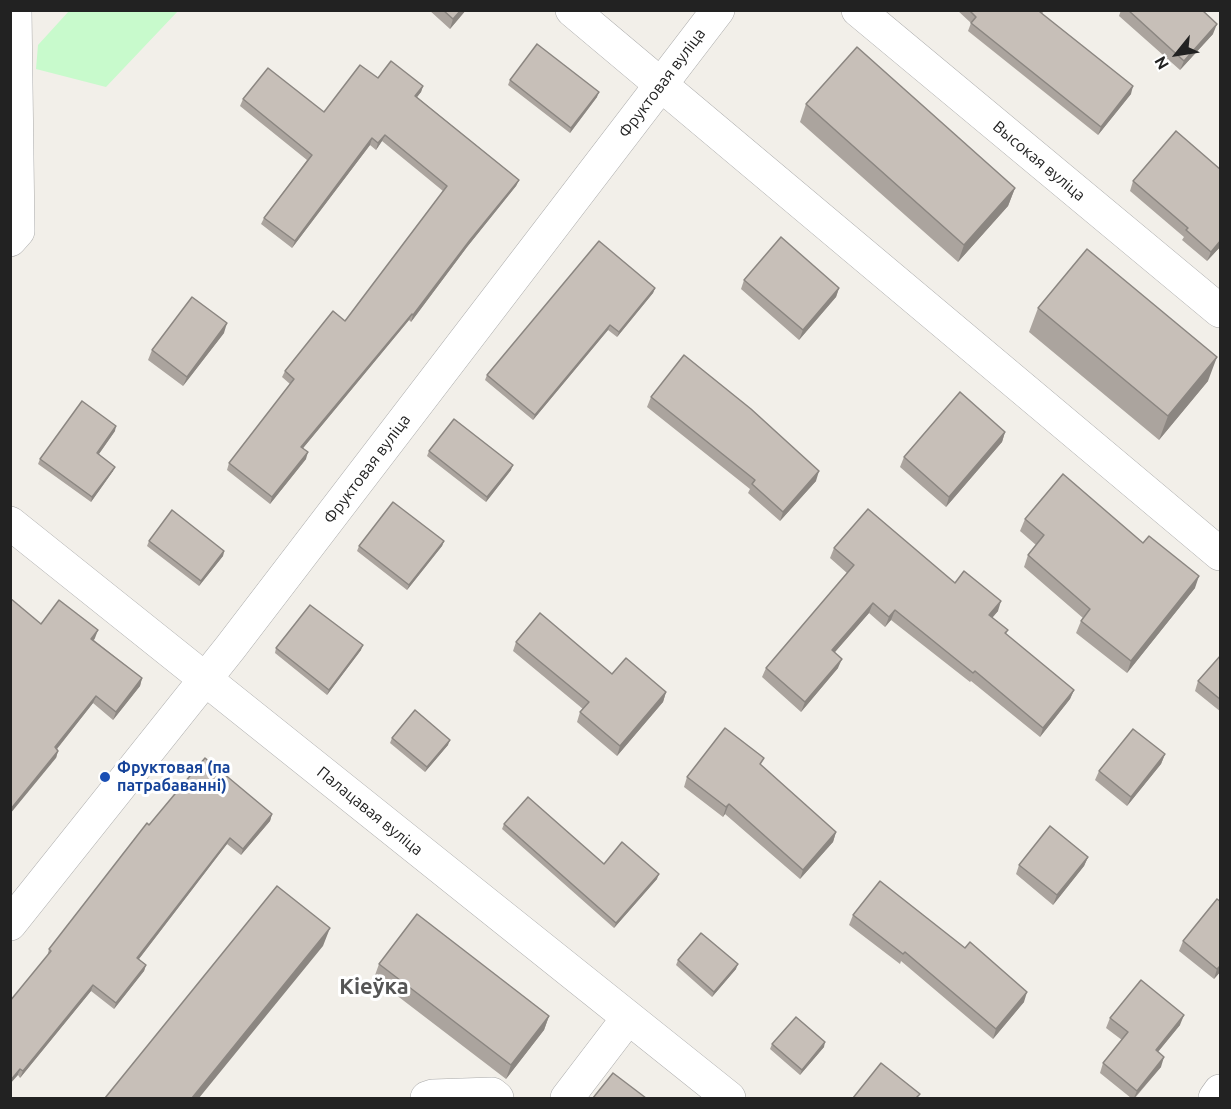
<!DOCTYPE html>
<html>
<head>
<meta charset="utf-8">
<style>
  body { margin:0 }
  #map { position:relative; width:1231px; height:1109px; overflow:hidden; background:#f2efe9; font-family:Ubuntu,sans-serif }
  canvas { display:block }
  .frame { position:absolute; inset:0; border:12px solid #222; pointer-events:none }
  .north { position:absolute; left:1147px; top:24px; width:60px; height:60px; -webkit-text-stroke:4px #fff; paint-order:stroke; rotate:240deg; font-size:16px; font-weight:700; line-height:24px; text-align:center; color:#222 }
  .north::after { content:''; display:block; margin:auto; width:21px; height:27px; background:#222; clip-path:polygon(50% 0,100% 100%,50% 72%,0 100%) }
</style>
</head>
<body>
<div id="map">
<canvas width="1231" height="1109"></canvas>
<div class="frame"></div>
<div class="north">N</div>
</div>
<script>
const ctx = document.querySelector('canvas').getContext('2d');
ctx.lineJoin = 'round';
function paint(path, color) { ctx.fillStyle = color; ctx.fill(path, 'evenodd'); }
const poly = rows => new Path2D(rows.map(r => 'M' + r).join(''));
function trace(path, color, width, dash) { ctx.strokeStyle = color; ctx.lineWidth = width; ctx.lineCap = dash ? 'butt' : 'round'; ctx.setLineDash(dash || []); ctx.stroke(path); }
function drawText(font, color, halo, rows, align = 'center') {
  ctx.font = font + ' Ubuntu,sans-serif'; ctx.lineWidth = 6; ctx.setLineDash([]); ctx.textBaseline = 'middle'; ctx.strokeStyle = halo; ctx.fillStyle = color; for (const [text, x, y, turn = 0] of rows) {
    ctx.save(); ctx.translate(x, y); ctx.rotate((+turn || 0) * Math.PI / 180); ctx.textAlign = isNaN(turn) ? turn : align; if (halo) ctx.strokeText(text, 0, 0); ctx.fillText(text, 0, 0); ctx.restore();
  }
}
paint(poly([
  [69,11,69,10,178,11,106,87,36,69,38,45]
]), '#c8facc');
const minor = poly([
  [572,10,1220,554],
  [858,10,1220,311],
  [10,240,18,231,15,10],
  [10,523,729,1098],
  [10,924,230,648,718,10],
  [427,1098,433,1096,492,1094,497,1098],
  [567,1098,628,1018],
  [1215,1098,1220,1091]
]);
trace(minor, '#a9a9a9', 34);
trace(minor, '#fff', 33);
paint(poly([
  [429,10,466,10,450,29],
  [957,10,1044,10,1042,14,1131,94,1098,135,968,31,971,23],
  [1121,10,1202,10,1213,34,1180,70,1119,16],
  [378,78,423,86,421,92,417,97,519,180,516,186,467,247,411,322,409,320,303,448,306,459,270,504,227,470,229,463,290,384,282,377,285,371,345,321,443,191,382,141,376,150,370,145,292,248,261,224,264,218,307,160,240,106,243,99,324,112],
  [510,80,597,97,570,133,508,85],
  [806,104,1015,188,1008,206,958,262,800,122],
  [1221,170,1221,246,1207,261,1182,240,1184,237,1130,191,1133,181],
  [744,280,839,288,836,297,799,340,741,289],
  [655,288,653,293,617,337,608,330,533,420,485,380,487,375],
  [1038,308,1208,381,1159,440,1029,332],
  [224,333,183,386,148,360,152,350],
  [651,397,816,481,780,521,748,493,750,489,647,407],
  [115,431,99,454,113,471,91,502,38,464,40,459],
  [1005,432,1002,442,946,507,900,467,904,457],
  [429,451,511,470,486,502,427,456],
  [1025,519,1195,588,1127,673,1076,633,1081,621,1083,618,1024,567,1028,555,1036,545,1020,531],
  [149,541,224,551,223,556,199,586,147,546],
  [444,541,442,546,407,590,357,551,359,546],
  [834,548,955,583,998,611,992,618,1008,630,1006,634,1074,690,1070,699,1040,737,971,681,970,682,891,620,885,627,869,613,835,652,838,668,801,712,762,677,766,668,847,573,830,558],
  [41,624,95,638,94,640,142,678,140,686,113,720,93,703,57,749,58,751,56,758],
  [516,642,666,692,663,702,617,756,577,722,580,712,583,709,513,651],
  [276,648,361,650,327,695,275,653],
  [1221,655,1221,712,1195,691,1198,681],
  [392,738,448,745,425,772,390,743],
  [1165,754,1161,764,1127,806,1095,780,1099,771],
  [761,766,836,832,833,842,800,879,725,814,723,817,684,787,687,777],
  [272,814,270,821,241,855,227,844,139,959,146,965,144,971,114,1009,91,991,20,1078,18,1075,49,949,149,825],
  [504,824,604,864,657,879,614,928,502,829],
  [1088,857,1084,866,1053,905,1016,874,1019,865],
  [1221,902,1221,971,1214,979,1179,951,1183,941],
  [853,915,1024,1002,993,1039,901,961,900,964,849,925],
  [678,960,736,969,712,997,676,965],
  [379,964,549,1016,544,1030,506,1079,374,978],
  [1110,1018,1180,1025,1158,1052,1161,1067,1135,1098,1131,1098,1100,1073,1103,1063,1122,1040,1106,1028],
  [772,1044,824,1047,800,1075,770,1049]
]), '#aba49e');
paint(poly([
  [461,10,466,10,450,29,453,19],
  [1217,24,1213,34,1180,70,1184,61],
  [423,86,421,92,413,102,415,96],
  [1133,86,1131,94,1098,135,1101,127],
  [599,92,597,97,570,133,571,128],
  [385,135,382,141,376,150,378,143],
  [372,138,370,145,292,248,295,241],
  [519,180,516,186,467,247,411,322,413,315,470,240],
  [1015,188,1008,206,958,262,964,245],
  [1221,240,1221,246,1207,261,1211,252],
  [655,288,653,293,617,337,619,332],
  [839,288,836,297,799,340,803,330],
  [412,314,409,320,299,453,301,447],
  [227,323,224,333,183,386,187,377],
  [610,325,608,330,533,420,535,415],
  [1217,357,1208,381,1159,440,1168,416],
  [116,426,115,431,96,458,97,453],
  [1005,432,1002,442,946,507,949,497],
  [308,452,306,459,270,504,272,497],
  [513,465,511,470,486,502,487,497],
  [115,467,113,471,91,502,92,497],
  [819,471,816,481,780,521,783,512],
  [444,541,442,546,407,590,409,585],
  [224,551,223,556,199,586,201,581],
  [1199,576,1195,588,1127,673,1131,661],
  [1001,601,998,611,986,625,989,615],
  [873,603,869,613,828,660,832,650],
  [895,610,891,620,885,627,889,617],
  [98,630,95,638,89,646,91,639],
  [363,645,361,650,327,695,329,690],
  [842,659,838,668,801,712,805,702],
  [142,678,140,686,113,720,116,712],
  [1074,690,1070,699,1040,737,1043,728],
  [666,692,663,702,617,756,620,746],
  [96,696,93,703,52,755,55,747],
  [450,740,448,745,425,772,427,767],
  [58,751,56,758,10,814,10,810],
  [1165,754,1161,764,1127,806,1131,797],
  [729,804,725,814,723,817,726,807],
  [272,814,270,821,241,855,243,849],
  [836,832,833,842,800,879,803,870],
  [230,838,227,844,135,964,137,958],
  [1088,857,1084,866,1053,905,1057,895],
  [659,874,657,879,614,928,616,923],
  [330,928,323,946,199,1098,192,1098],
  [738,964,736,969,712,997,714,992],
  [146,965,144,971,114,1009,116,1003],
  [1221,965,1221,971,1214,979,1217,969],
  [93,985,91,991,20,1078,23,1071],
  [1027,992,1024,1002,993,1039,996,1029],
  [1184,1015,1180,1025,1152,1059,1156,1050],
  [549,1016,544,1030,506,1079,511,1065],
  [825,1042,824,1047,800,1075,802,1070],
  [1164,1057,1161,1067,1134,1098,1137,1091],
  [20,1069,18,1075,10,1084,10,1081]
]), '#8b8681');
const building = poly([
  [443,10,461,10,453,19,443,10],
  [969,10,1041,10,1040,12,1133,86,1101,127,971,23,976,17,969,10],
  [1128,10,1202,10,1217,24,1184,61,1128,10],
  [537,44,599,92,571,128,510,80,537,44],
  [857,47,1015,188,964,245,806,104,857,47],
  [391,61,423,86,415,96,519,180,470,240,413,315,412,314,301,447,308,452,272,497,229,463,294,379,285,371,333,311,345,321,447,186,385,135,378,143,372,138,295,241,264,218,312,155,243,99,268,68,324,112,360,65,378,78,391,61],
  [1176,131,1221,170,1221,240,1211,252,1186,230,1188,228,1133,181,1176,131],
  [781,237,839,288,803,330,744,280,781,237],
  [599,241,655,288,619,332,610,325,535,415,487,375,599,241],
  [1087,249,1217,357,1168,416,1038,308,1087,249],
  [192,297,227,323,187,377,152,350,192,297],
  [684,355,751,409,819,471,783,512,752,484,755,480,651,397,684,355],
  [960,392,1005,432,949,497,904,457,960,392],
  [82,401,116,426,97,453,115,467,92,497,40,459,82,401],
  [454,419,513,465,487,497,429,451,454,419],
  [1063,474,1143,543,1149,536,1199,576,1131,661,1081,621,1090,609,1028,555,1044,535,1025,519,1063,474],
  [393,502,444,541,409,585,359,546,393,502],
  [868,509,955,583,964,571,1001,601,989,615,1008,630,1005,633,1074,690,1043,728,975,671,973,673,895,610,889,617,873,603,832,650,842,659,805,702,766,668,854,565,834,548,868,509],
  [172,510,224,551,201,581,149,541,172,510],
  [10,598,41,624,59,600,98,630,91,639,142,678,116,712,96,696,55,747,58,751,10,810,10,598],
  [310,605,363,645,329,690,276,648,310,605],
  [540,613,612,674,626,658,666,692,620,746,580,712,589,702,516,642,540,613],
  [1221,655,1221,700,1198,681,1221,655],
  [415,710,450,740,427,767,392,738,415,710],
  [725,728,764,758,760,764,836,832,803,870,729,804,726,807,687,777,725,728],
  [1133,729,1165,754,1131,797,1099,771,1133,729],
  [205,758,272,814,243,849,230,838,137,958,146,965,116,1003,93,985,23,1071,20,1069,10,1081,10,1001,51,951,49,949,147,823,149,825,205,758],
  [528,797,604,864,622,842,659,874,616,923,504,824,528,797],
  [1050,826,1088,857,1057,895,1019,865,1050,826],
  [880,881,965,948,970,942,1027,992,996,1029,905,952,903,954,853,915,880,881],
  [277,886,330,928,192,1098,105,1098,277,886],
  [1217,899,1221,902,1221,965,1217,969,1183,941,1217,899],
  [417,914,549,1016,511,1065,379,964,417,914],
  [701,933,738,964,714,992,678,960,701,933],
  [1141,980,1184,1015,1156,1050,1164,1057,1137,1091,1103,1063,1128,1032,1110,1018,1141,980],
  [796,1017,825,1042,802,1070,772,1044,796,1017],
  [881,1063,920,1094,916,1098,853,1098,881,1063],
  [613,1073,646,1098,593,1098,613,1073]
]);
paint(building, '#c7bfb8');
trace(building, '#8b8681', 1.5);
for (const [x, y, r, color] of [
  [105,777,6,"#1a4fb4"]
]) { const dot = new Path2D(); dot.arc(x, y, r, 0, 2 * Math.PI); ctx.fillStyle = color; ctx.fill(dot); trace(dot, '#fff', 2); }
drawText('16px', '#222', '#fff', [
  ["Фруктовая вуліца",662,83,-53],
  ["Высокая вуліца",1039,161,40],
  ["Фруктовая вуліца",367,469,-53],
  ["Палацавая вуліца",370,811,39]
]);
drawText('bold 16px', '#164399', '#fff', [
  ["Фруктовая (па",117,768],
  ["патрабаванні)",117,786]
], 'left');
drawText('bold 22px', '#555', '#fff', [
  ["Кіеўка",374,987]
]);
</script>
</body>
</html>
